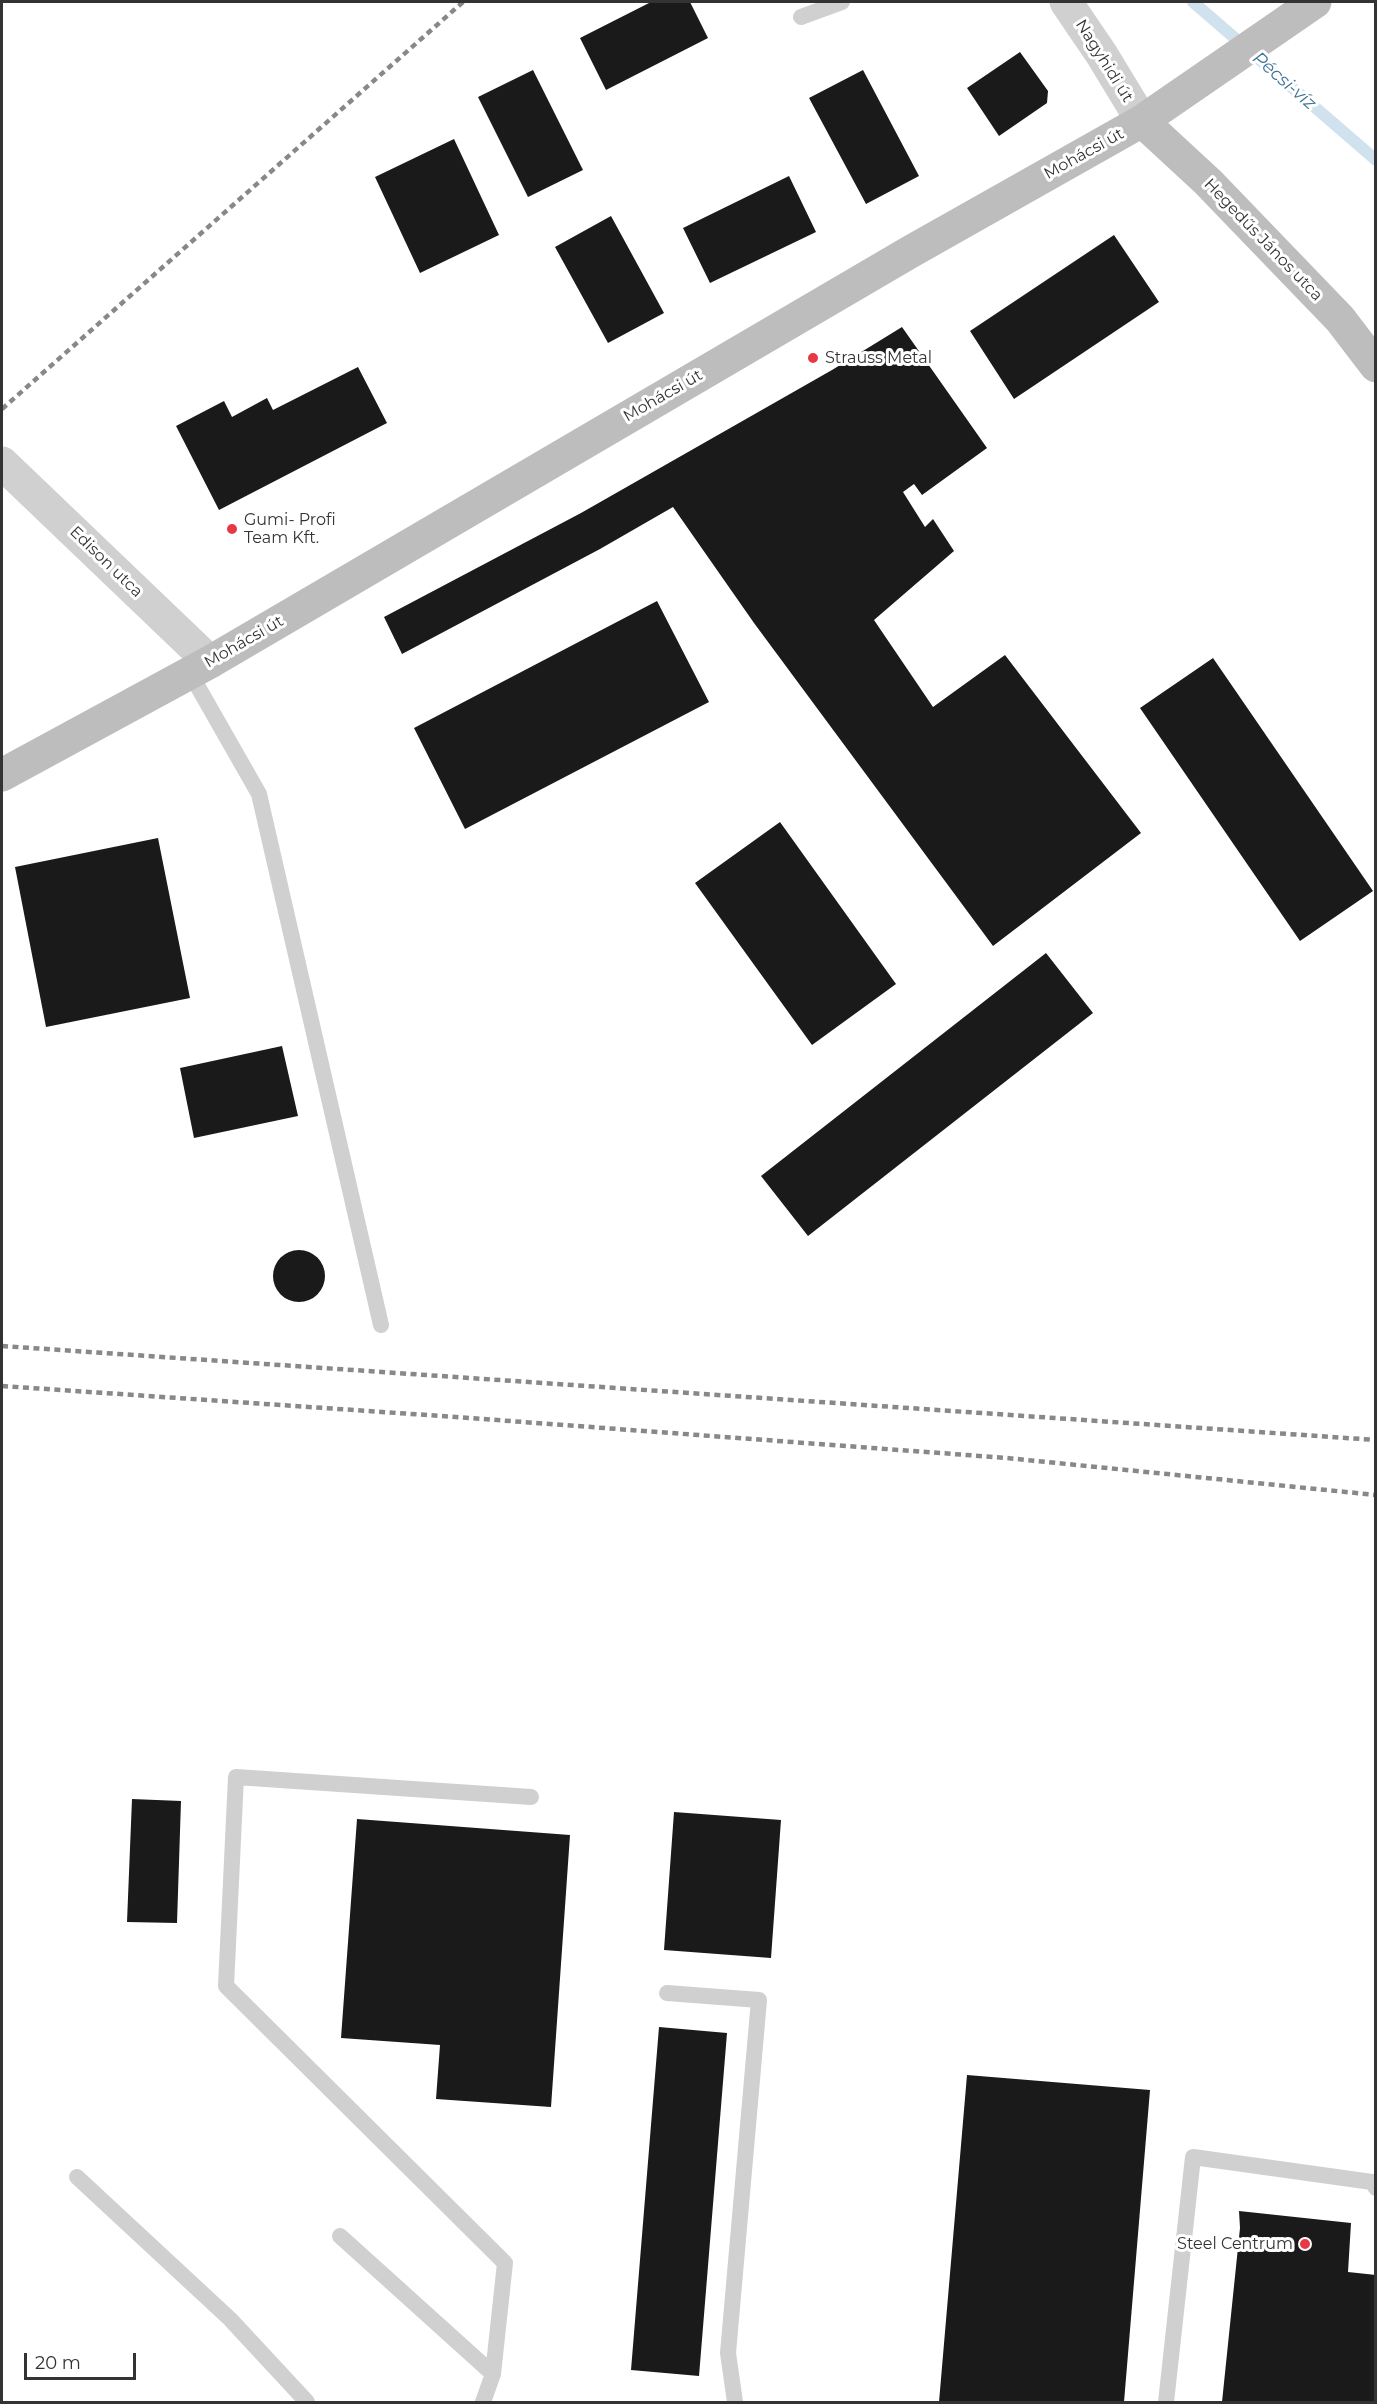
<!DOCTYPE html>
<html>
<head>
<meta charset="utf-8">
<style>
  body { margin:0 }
  #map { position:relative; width:1377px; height:2404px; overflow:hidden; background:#fff; font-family:Montserrat,sans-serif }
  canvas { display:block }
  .frame { position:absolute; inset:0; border:3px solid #333; pointer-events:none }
  .scale { position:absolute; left:24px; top:2353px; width:112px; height:27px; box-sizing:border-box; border:3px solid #333; border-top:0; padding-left:8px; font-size:18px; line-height:21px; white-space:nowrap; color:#333; -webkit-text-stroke:4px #fff; paint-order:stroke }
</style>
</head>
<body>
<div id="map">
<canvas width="1377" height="2404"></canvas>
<div class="frame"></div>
<div class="scale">20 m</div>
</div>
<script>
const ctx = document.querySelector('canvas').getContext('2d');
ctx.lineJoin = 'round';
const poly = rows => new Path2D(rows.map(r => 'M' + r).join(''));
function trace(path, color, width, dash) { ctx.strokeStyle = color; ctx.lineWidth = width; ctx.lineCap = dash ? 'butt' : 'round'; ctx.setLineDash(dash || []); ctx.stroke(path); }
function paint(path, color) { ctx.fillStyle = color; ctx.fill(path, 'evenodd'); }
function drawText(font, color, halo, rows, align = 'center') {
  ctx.font = font + ' Montserrat,sans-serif'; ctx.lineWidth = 6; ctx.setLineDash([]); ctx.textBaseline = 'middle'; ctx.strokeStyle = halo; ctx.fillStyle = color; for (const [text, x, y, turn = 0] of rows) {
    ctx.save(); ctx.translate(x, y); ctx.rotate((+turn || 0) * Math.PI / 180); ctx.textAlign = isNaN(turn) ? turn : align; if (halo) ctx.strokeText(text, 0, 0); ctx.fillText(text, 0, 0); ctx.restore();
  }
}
trace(poly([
  [1193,2,1376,160]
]), '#cfe2ee', 12);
paint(poly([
  [651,2,690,2,708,38,606,90,580,38],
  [1020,52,1048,91,1047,103,999,136,967,88],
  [533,70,583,170,528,197,478,97],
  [863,70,919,176,866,204,809,98],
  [454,139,499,235,420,273,375,177],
  [789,176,816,232,710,283,683,228],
  [611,216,664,313,608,343,555,247],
  [1114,235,1159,302,1014,399,970,331],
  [902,327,987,448,922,495,914,484,903,492,925,527,933,519,954,551,874,620,933,707,1005,655,1141,833,993,946,754,623,673,507,600,549,402,654,384,617,581,513,832,370],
  [358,367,387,423,219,510,176,426,224,401,232,417,267,398,273,410],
  [657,601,709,702,465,829,414,728],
  [1213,658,1373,891,1300,941,1140,708],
  [780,822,896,984,812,1045,695,883],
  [158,838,190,998,46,1027,15,867],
  [1046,953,1093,1013,808,1236,761,1176],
  [282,1046,298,1116,194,1138,180,1068],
  '273 1276a26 26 0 1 1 52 0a26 26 0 1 1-52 0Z',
  [132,1799,181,1801,177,1923,127,1922],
  [674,1812,781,1820,771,1958,664,1950],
  [357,1819,570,1835,551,2107,436,2099,440,2045,341,2038],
  [659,2027,727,2033,699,2376,631,2370],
  [967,2075,1150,2090,1124,2402,939,2402],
  [1239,2211,1351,2223,1348,2272,1376,2275,1376,2402,1222,2402,1240,2228]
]), '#1a1a1a');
trace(poly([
  [801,17,842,2],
  [190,673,259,794,381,1325],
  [667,1993,759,2000,728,2353,735,2402],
  [77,2177,230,2319,307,2402],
  [340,2236,493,2374,483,2402],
  [493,2374,505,2263,226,1986,236,1777,531,1797],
  [1166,2402,1193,2157,1372,2182,1376,2188]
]), '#d0d0d0', 16);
trace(poly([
  [1066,2,1102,55,1142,121],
  [2,463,210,662]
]), '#d0d0d0', 33);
trace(poly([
  [1142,121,1208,182,1340,319,1376,366],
  [2,775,210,662,910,252,1142,121,1315,2]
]), '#bdbdbd', 33);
trace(poly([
  [2,409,463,2],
  [2,1346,1376,1440],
  [2,1386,456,1417,1007,1458,1376,1495]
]), '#888', 4.5, [6, 4.5]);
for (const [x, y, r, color] of [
  [813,358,6,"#e63946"],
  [232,529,6,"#e63946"],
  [1305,2244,6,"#e63946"]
]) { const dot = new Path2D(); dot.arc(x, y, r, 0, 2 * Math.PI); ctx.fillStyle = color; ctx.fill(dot); trace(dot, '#fff', 2); }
drawText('16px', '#333', '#fff', [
  ["Nagyhidi út",1104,61,58],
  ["Mohácsi út",1084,154,-29],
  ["Hegedűs János utca",1263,240,46],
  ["Mohácsi út",663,396,-30],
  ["Edison utca",106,562,44],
  ["Mohácsi út",244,642,-30]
]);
drawText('16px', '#333', '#fff', [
  ["Strauss Metal",825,358],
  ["Gumi- Profi",244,520],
  ["Team Kft.",244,538],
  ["Steel Centrum",1293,2244,"right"]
], 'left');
drawText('italic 18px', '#3f7597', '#fff', [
  ["Pécsi-víz",1284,81,41]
]);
</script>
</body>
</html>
